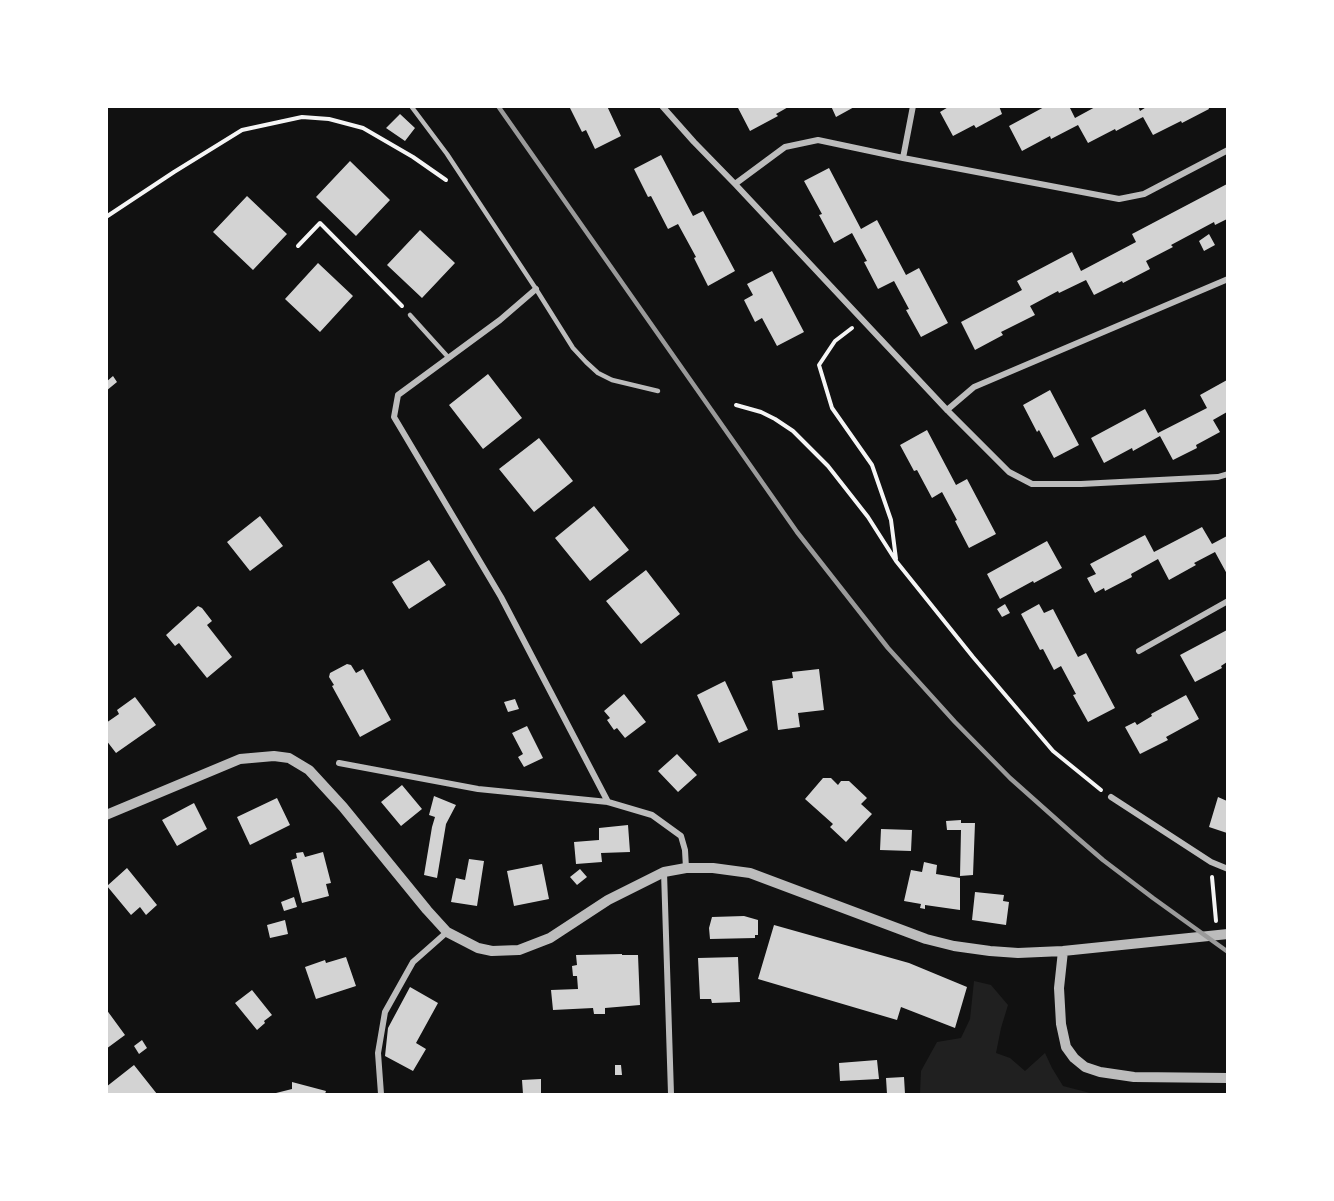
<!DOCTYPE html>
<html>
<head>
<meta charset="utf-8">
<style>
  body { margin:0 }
  #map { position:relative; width:1334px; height:1201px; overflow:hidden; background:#111; font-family:Commissioner,sans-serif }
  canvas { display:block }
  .frame { position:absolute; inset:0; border:108px solid #fff; pointer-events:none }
</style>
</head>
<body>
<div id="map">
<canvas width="1334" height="1201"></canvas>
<div class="frame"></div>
</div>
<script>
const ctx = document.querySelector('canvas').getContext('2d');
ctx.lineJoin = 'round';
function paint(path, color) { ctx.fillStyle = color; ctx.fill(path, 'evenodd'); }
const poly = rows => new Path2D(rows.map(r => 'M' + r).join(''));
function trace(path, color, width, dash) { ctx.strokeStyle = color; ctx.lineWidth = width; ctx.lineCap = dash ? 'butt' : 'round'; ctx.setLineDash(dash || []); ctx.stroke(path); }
paint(poly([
  [974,981,991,985,1008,1005,1001,1028,996,1053,1010,1058,1025,1071,1045,1053,1052,1068,1063,1086,1094,1094,920,1094,921,1071,937,1042,961,1038,970,1019]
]), '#202020');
paint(poly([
  [569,106,607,106,621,136,595,149,586,130,582,132],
  [737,106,790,106,776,114,778,116,750,131],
  [831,106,856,106,836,117],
  [950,106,999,106,1002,114,976,128,974,125,953,136,940,112],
  [1046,106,1069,106,1075,118,1097,106,1138,106,1140,111,1148,106,1208,106,1209,109,1182,123,1181,121,1153,135,1143,117,1116,131,1115,129,1088,143,1078,125,1051,139,1050,136,1022,151,1009,126],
  [400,114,415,128,405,141,386,128],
  [661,155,693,216,703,211,735,271,708,286,694,258,696,257,678,224,668,229,651,196,648,197,634,169],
  [350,161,390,200,356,236,316,197],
  [829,168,861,229,877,220,906,275,919,268,948,323,921,337,906,310,909,309,894,281,878,289,864,262,867,261,852,233,834,243,819,215,822,214,804,181],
  [1227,184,1227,219,1215,225,1214,222,1171,245,1173,247,1146,261,1150,269,1123,283,1122,281,1094,295,1086,280,1059,293,1058,291,1030,306,1035,315,1001,332,1003,335,975,350,961,322,1022,290,1017,281,1072,252,1081,271,1136,242,1132,234],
  [247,196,287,234,253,270,213,232],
  [420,230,455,263,422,298,387,265],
  [1209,234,1215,245,1204,251,1199,241],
  [318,263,353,296,320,332,285,299],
  [772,271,804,332,777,346,762,318,755,322,744,300,753,295,747,284],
  [488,374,522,418,483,449,449,405],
  [113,376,117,382,106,391,106,382],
  [1227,380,1227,412,1213,420,1220,432,1196,445,1197,448,1173,460,1160,436,1133,451,1132,448,1104,463,1091,438,1145,409,1158,433,1207,408,1200,395],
  [1050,390,1079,445,1054,458,1039,430,1037,432,1023,405],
  [927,430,956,485,967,479,996,534,969,548,955,521,957,520,942,492,932,498,917,470,914,471,900,445],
  [539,438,573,481,534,512,499,469],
  [594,506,629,550,590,581,555,538],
  [260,516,283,546,250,571,227,542],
  [1202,527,1212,544,1227,536,1227,574,1215,552,1194,563,1196,565,1169,580,1158,559,1131,574,1132,577,1105,591,1104,588,1095,593,1087,578,1096,574,1090,564,1145,535,1154,552],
  [1047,541,1062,568,1034,583,1033,581,1000,599,987,574],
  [429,560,446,585,409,609,392,582],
  [646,570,680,614,641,644,606,601],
  [1005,604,1010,613,1002,617,997,609],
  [1039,604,1044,613,1053,609,1078,657,1086,653,1115,708,1088,722,1073,695,1076,694,1061,666,1054,670,1043,649,1040,650,1021,614],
  [198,606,202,608,212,621,207,625,232,657,207,678,179,643,175,646,166,635],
  [1227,630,1227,662,1221,666,1222,668,1195,682,1180,655],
  [347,664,351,665,356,673,363,669,391,720,360,737,332,686,334,685,329,677,330,673],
  [819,669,824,710,798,713,800,727,778,730,772,681,793,678,792,672],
  [725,681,748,730,719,743,697,695],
  [624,694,646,722,625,738,617,728,614,730,607,720,610,718,604,711],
  [1186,695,1199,719,1166,737,1168,740,1140,754,1125,727,1135,722,1137,725,1152,716,1151,714],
  [135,697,156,725,116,753,106,740,106,723,119,714,117,710],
  [515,699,519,709,508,712,504,702],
  [527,726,543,758,524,767,518,757,523,754,512,733],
  [677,754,697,775,678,792,658,771],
  [823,778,831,778,838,785,841,781,849,781,867,798,861,804,872,814,846,842,830,827,833,824,805,799],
  [402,785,422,809,401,826,381,802],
  [434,796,456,805,446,824,437,878,424,875,432,827,435,817,429,815],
  [1218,797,1227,801,1227,833,1209,827],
  [277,798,290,825,250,845,237,817],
  [194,803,207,829,177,846,162,820],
  [961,820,961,823,975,823,973,875,960,876,961,830,947,830,946,821],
  [628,825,630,852,601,853,602,862,576,864,574,842,599,840,599,828],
  [881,829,912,830,911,851,880,850],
  [303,852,305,857,323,852,331,883,326,884,329,896,302,903,291,860,297,858,296,853],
  [469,859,484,861,477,906,451,902,456,878,465,880],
  [924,862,937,865,936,874,960,878,960,910,925,905,925,909,920,908,921,904,904,901,911,870,922,872],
  [542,864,549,899,514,906,507,871],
  [127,868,157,905,146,915,140,907,131,915,107,886],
  [580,869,587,877,577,885,570,877],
  [975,892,1004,895,1003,901,1009,902,1006,925,972,920],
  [294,897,297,907,284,911,281,902],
  [744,916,758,920,758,935,755,935,755,938,710,939,709,928,712,917],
  [285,920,288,934,270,938,267,925],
  [774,925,909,963,967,987,955,1028,901,1007,897,1020,758,979],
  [622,954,622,955,638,955,640,1005,605,1008,605,1014,594,1014,593,1008,553,1010,551,990,578,989,577,976,573,976,572,966,577,965,576,955],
  [346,957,356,986,316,999,305,967,325,960,326,963],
  [738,957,740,1002,712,1003,711,999,700,999,698,958],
  [410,987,438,1003,416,1043,426,1049,413,1071,385,1056,388,1028],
  [252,990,272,1015,264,1021,265,1023,257,1030,235,1003],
  [106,1009,125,1035,106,1049],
  [142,1040,147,1048,139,1054,134,1046],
  [877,1060,879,1079,840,1081,839,1063],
  [134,1065,157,1094,106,1094,106,1087],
  [615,1065,621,1065,622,1075,615,1075],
  [904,1077,905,1094,887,1094,886,1078],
  [541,1079,541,1094,523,1094,522,1080],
  [292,1082,326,1091,325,1094,272,1094,292,1089]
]), '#d3d3d3');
trace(poly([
  [106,217,174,172,242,130,302,117,329,119,363,128,413,157,446,180],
  [298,246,320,223,402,306],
  [852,328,835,341,819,365,832,408,872,465,891,520,896,559],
  [736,405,761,412,775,419,793,431,828,466,868,517,896,561,973,657,1053,751,1101,790],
  [1212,877,1216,921]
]), '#f5f5f5', 4);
trace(poly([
  [411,106,447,154,536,289,573,348,586,362,598,373,612,380,658,391],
  [410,315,448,357]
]), '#bcbcbc', 4.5);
trace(poly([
  [662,106,694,142,735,184,947,410,1009,472,1032,484,1081,484,1218,477,1228,474],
  [903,158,913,106],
  [735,184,785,147,818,140,903,158,1119,199,1144,194,1228,150],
  [536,289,500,320,398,395,394,417,501,597,608,802],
  [947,410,974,387,1228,279],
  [1139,651,1228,601],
  [339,763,478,789,608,802,652,815,681,836,685,850,686,868],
  [1111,797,1211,862,1228,869],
  [664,872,671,1094],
  [381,1094,378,1053,385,1012,413,962,447,932]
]), '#bcbcbc', 6);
trace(poly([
  [106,815,240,759,274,756,289,758,309,770,343,807,427,910,447,932,478,948,492,951,519,950,550,938,608,900,664,872,686,868,713,868,750,873,926,939,954,946,990,951,1018,953,1063,951,1228,934],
  [1063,951,1059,988,1061,1024,1066,1047,1074,1058,1085,1067,1100,1072,1134,1077,1228,1078]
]), '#bcbcbc', 10);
trace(poly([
  [498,106,797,532,888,648,955,722,1010,778,1074,835,1103,860,1153,898,1228,952]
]), '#9a9a9a', 4.5);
</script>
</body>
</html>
